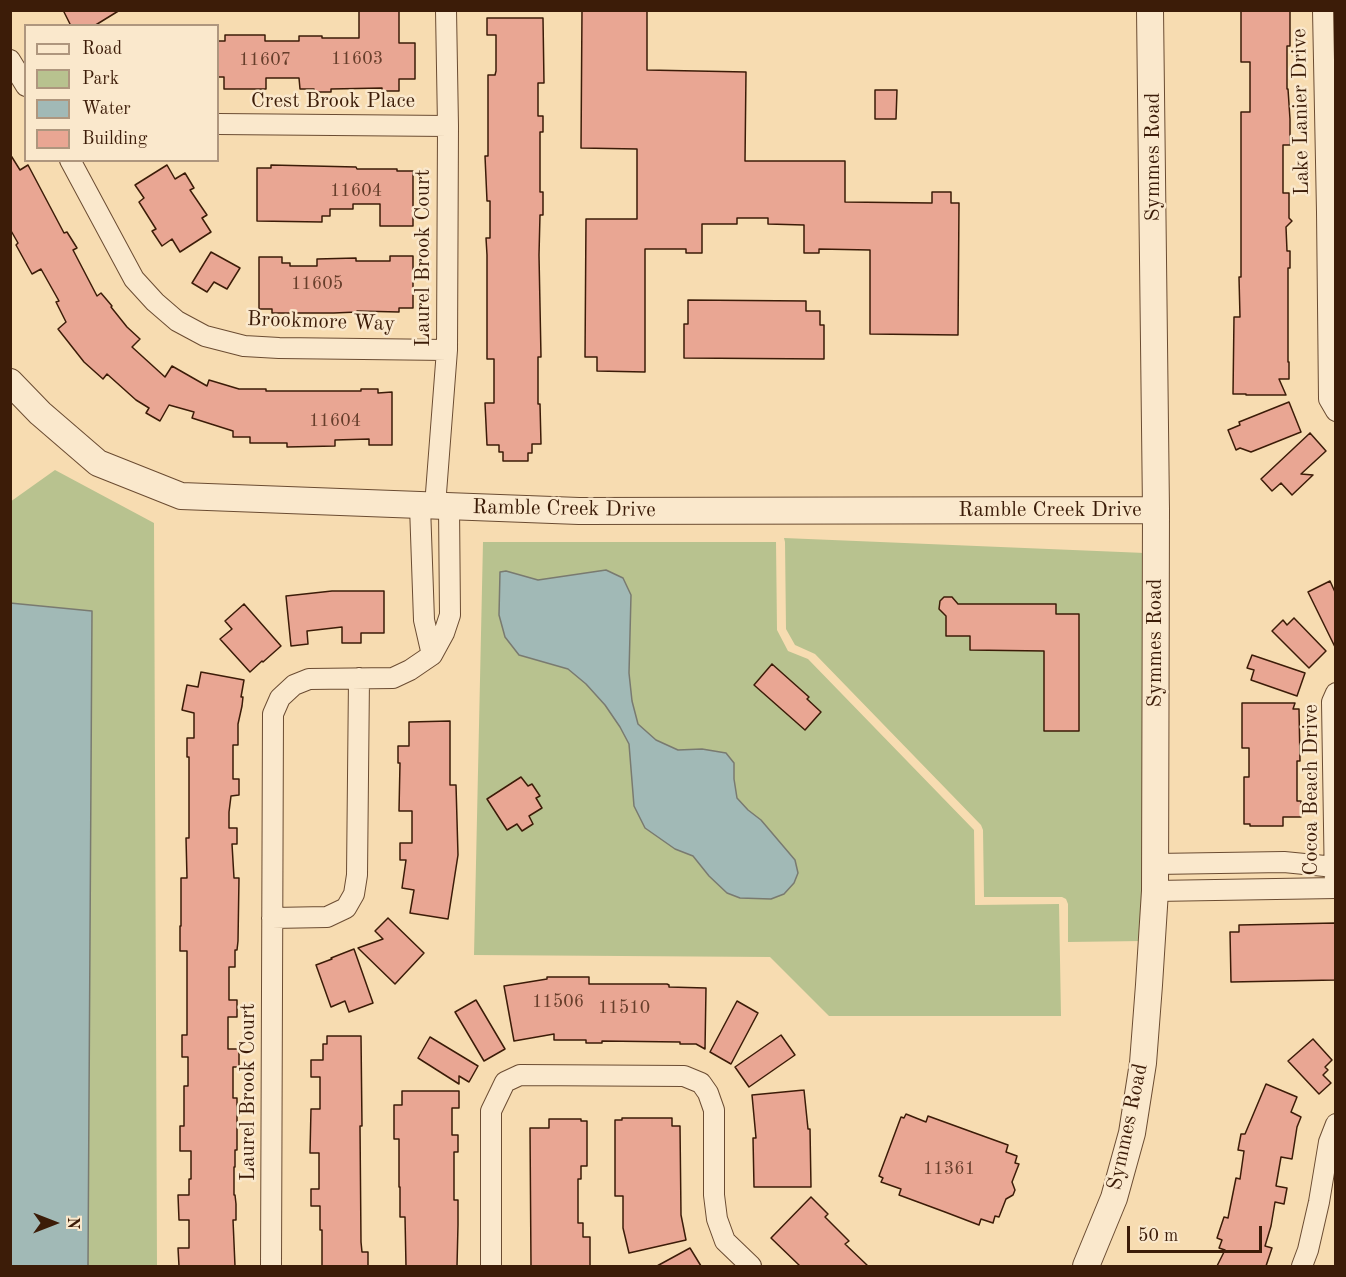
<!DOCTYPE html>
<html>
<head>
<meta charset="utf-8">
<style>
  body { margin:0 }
  #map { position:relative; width:1346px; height:1277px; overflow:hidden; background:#f7dcb1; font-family:"Old Standard TT",serif }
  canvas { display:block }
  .frame { position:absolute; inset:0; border:12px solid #3c1c08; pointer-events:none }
  .legend { position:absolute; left:24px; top:24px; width:195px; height:138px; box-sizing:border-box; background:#fae8cc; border:2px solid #ae967e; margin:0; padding:8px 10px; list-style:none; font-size:18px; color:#3c1c08 }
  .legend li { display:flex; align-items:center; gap:12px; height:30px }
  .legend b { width:30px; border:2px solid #ae967e }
  .north { position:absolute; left:24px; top:1193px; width:60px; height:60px; -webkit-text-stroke:4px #fae8cc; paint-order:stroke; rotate:90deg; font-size:16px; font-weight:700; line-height:24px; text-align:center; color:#3c1c08 }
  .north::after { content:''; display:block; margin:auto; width:21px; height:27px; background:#3c1c08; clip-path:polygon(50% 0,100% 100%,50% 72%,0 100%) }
  .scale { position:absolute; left:1127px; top:1226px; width:135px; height:27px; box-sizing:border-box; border:3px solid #3c1c08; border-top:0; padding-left:8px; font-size:18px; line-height:21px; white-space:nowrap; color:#3c1c08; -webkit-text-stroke:4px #fae8cc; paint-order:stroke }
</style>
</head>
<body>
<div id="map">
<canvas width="1346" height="1277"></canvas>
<div class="frame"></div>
<ul class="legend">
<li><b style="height:8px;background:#fae8cc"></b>Road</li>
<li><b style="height:16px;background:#b8c28f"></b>Park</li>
<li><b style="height:16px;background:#a1b9b6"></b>Water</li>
<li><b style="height:16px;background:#e9a693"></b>Building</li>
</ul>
<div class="north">N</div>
<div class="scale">50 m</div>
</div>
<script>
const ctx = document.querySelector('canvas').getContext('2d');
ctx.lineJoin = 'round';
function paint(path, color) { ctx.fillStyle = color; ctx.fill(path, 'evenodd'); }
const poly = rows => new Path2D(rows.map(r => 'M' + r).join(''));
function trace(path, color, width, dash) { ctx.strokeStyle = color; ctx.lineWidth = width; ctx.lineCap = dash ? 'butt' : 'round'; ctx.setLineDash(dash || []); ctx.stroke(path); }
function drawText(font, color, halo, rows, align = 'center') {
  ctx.font = font + ' "Old Standard TT",serif'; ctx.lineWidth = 5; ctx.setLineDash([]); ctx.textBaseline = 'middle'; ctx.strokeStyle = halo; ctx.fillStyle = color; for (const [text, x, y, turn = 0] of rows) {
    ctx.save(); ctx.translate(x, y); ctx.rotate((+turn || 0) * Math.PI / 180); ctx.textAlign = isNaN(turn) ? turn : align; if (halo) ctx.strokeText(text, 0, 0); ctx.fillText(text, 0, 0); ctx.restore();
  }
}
paint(poly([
  [55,470,154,523,157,1266,88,1266,92,611,11,603,10,502],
  [784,538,1145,553,1144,864,1142,941,1068,942,1068,904,1066,899,1062,897,984,897,983,830,981,825,815,654,795,645,786,629,785,542],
  [483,542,776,542,777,630,788,651,808,659,974,830,975,905,1059,904,1061,1016,829,1016,770,957,474,955]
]), '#b8c28f');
const water = poly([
  [606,570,623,578,631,595,629,673,632,701,638,724,656,740,678,750,702,749,726,753,734,763,734,779,737,798,748,810,761,820,795,860,798,873,794,883,784,894,771,899,740,898,727,893,709,876,693,856,675,849,645,828,634,806,629,744,620,727,605,705,586,684,568,669,519,655,505,637,499,615,500,572,506,571,538,580,606,570],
  [10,603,92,611,88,1266,11,1266,10,603]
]);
paint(water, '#a1b9b6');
trace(water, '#797a70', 1.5);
const building = poly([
  [63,10,120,10,94,26,71,26,63,10],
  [359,10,399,10,399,43,415,43,415,79,399,79,399,91,382,91,382,88,331,89,331,92,314,92,314,89,300,89,299,78,266,78,266,89,224,89,224,77,218,77,218,41,225,41,225,35,265,35,265,41,299,41,299,36,322,36,322,38,359,38,359,10],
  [582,10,647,10,647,70,746,72,745,161,845,161,845,202,932,203,932,192,951,192,951,203,959,203,958,335,870,334,870,250,819,249,819,253,804,253,804,225,768,224,768,218,737,218,737,224,702,224,702,253,686,253,686,249,645,249,645,372,597,371,597,357,585,357,586,219,637,219,637,149,581,148,582,10],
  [1241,10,1290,10,1290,46,1287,46,1287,89,1288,89,1290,119,1290,145,1283,145,1283,193,1289,193,1289,218,1292,221,1286,227,1287,251,1290,251,1290,268,1288,268,1288,362,1289,362,1289,379,1279,379,1286,395,1246,395,1246,394,1233,394,1234,317,1240,317,1239,277,1241,277,1241,112,1250,112,1250,62,1241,62,1241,10],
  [487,18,543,18,544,83,538,83,538,116,543,116,543,132,540,132,540,192,543,192,543,215,540,215,539,255,541,357,538,357,538,404,540,404,541,444,532,444,532,453,528,453,528,461,503,461,503,452,499,452,499,445,487,445,485,403,494,403,494,359,487,359,487,255,486,238,490,238,490,201,487,201,485,156,488,156,488,75,495,75,496,71,496,35,487,35,487,18],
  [875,90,897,90,896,119,875,119,875,90],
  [10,154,20,170,28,165,64,233,67,232,77,248,73,250,97,296,101,293,112,306,111,307,127,327,140,339,132,347,165,377,172,366,207,386,209,380,239,389,266,389,266,391,361,391,361,389,378,389,378,393,392,392,392,445,369,445,369,439,335,440,335,446,287,447,287,443,250,443,250,437,233,437,233,431,192,418,194,412,169,405,160,421,146,413,149,408,136,400,107,374,103,379,84,362,58,329,66,322,56,302,59,301,41,269,32,274,16,245,18,243,10,229,10,154],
  [167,165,175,179,185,173,194,188,190,190,207,215,202,218,211,232,180,252,172,239,162,246,152,231,156,229,139,202,144,198,135,185,167,165],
  [271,165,356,167,357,169,397,169,397,171,413,171,413,226,380,226,380,204,353,204,353,209,330,209,330,216,322,216,322,222,257,221,257,168,271,168,271,165],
  [211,252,240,268,227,289,214,282,207,292,192,283,211,252],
  [390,256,413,256,413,308,399,308,399,312,357,311,357,312,334,313,272,313,272,309,259,309,259,257,282,257,282,263,290,263,290,266,317,266,317,259,356,258,356,261,390,261,390,256],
  [688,300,806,301,806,311,820,311,820,325,824,325,824,359,684,358,684,324,688,324,688,300],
  [1289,402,1301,432,1251,452,1240,448,1236,450,1228,430,1240,425,1239,422,1289,402],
  [1310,433,1326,451,1301,474,1313,475,1292,495,1281,483,1272,491,1261,479,1310,433],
  [1330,581,1335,592,1335,647,1308,592,1330,581],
  [332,591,384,591,384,633,361,633,361,643,342,643,342,627,307,631,308,644,291,646,286,596,332,591],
  [944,597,952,597,958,604,1056,604,1056,614,1079,614,1079,731,1044,731,1044,651,970,650,970,636,946,636,946,616,939,609,940,601,944,597],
  [244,604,281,646,263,662,262,661,250,672,220,639,232,629,225,621,244,604],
  [1294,618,1326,651,1309,668,1272,631,1283,620,1287,625,1294,618],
  [1252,655,1305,673,1297,696,1251,680,1254,670,1247,668,1252,655],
  [772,664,809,697,807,699,821,712,805,730,754,685,772,664],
  [201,672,244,680,241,697,243,697,242,706,238,724,238,745,233,745,233,779,239,779,239,795,231,796,229,812,229,828,237,828,237,844,232,844,234,878,239,878,238,941,237,950,235,950,235,967,229,967,229,1000,237,1000,237,1017,228,1017,228,1049,239,1049,239,1067,233,1067,233,1098,237,1098,237,1150,235,1150,235,1167,234,1167,234,1195,235,1195,236,1204,236,1220,233,1220,235,1266,179,1266,178,1248,189,1248,189,1220,179,1220,178,1195,189,1195,189,1179,191,1179,191,1151,180,1151,180,1126,184,1126,184,1086,188,1086,188,1057,182,1057,182,1035,187,1035,187,951,180,951,180,926,181,926,181,878,187,878,186,838,189,838,189,757,187,757,187,738,194,738,194,713,182,710,187,685,198,687,201,672],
  [1242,703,1295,703,1293,709,1299,709,1300,761,1297,761,1297,801,1301,801,1301,817,1283,817,1283,826,1250,826,1250,824,1244,824,1244,777,1249,777,1249,748,1242,748,1242,703],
  [450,721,450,785,456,785,458,855,448,919,410,913,414,890,402,888,406,860,400,860,400,843,412,843,412,811,399,811,400,763,398,763,398,746,409,746,409,722,450,721],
  [521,777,528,786,532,784,540,796,536,798,542,808,529,816,533,824,522,831,517,824,507,830,487,799,521,777],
  [388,918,424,953,395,984,358,948,383,939,375,931,388,918],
  [1335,923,1335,980,1231,982,1230,932,1239,932,1239,925,1335,923],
  [354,949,373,1003,349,1012,345,1001,331,1007,316,965,332,959,331,958,354,949],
  [547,977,589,977,589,984,667,984,669,985,669,987,706,988,705,1049,696,1044,680,1044,680,1042,602,1041,602,1043,586,1043,586,1040,554,1040,554,1034,514,1041,504,986,547,979,547,977],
  [476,1000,505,1049,484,1061,455,1012,476,1000],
  [737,1001,758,1013,731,1064,710,1052,737,1001],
  [781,1035,795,1055,749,1087,735,1067,781,1035],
  [327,1036,361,1036,362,1126,360,1126,361,1242,362,1252,368,1252,368,1266,322,1266,322,1230,320,1230,320,1206,311,1206,311,1189,319,1189,319,1153,310,1153,311,1109,320,1109,320,1077,311,1077,311,1060,323,1060,323,1044,327,1044,327,1036],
  [430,1037,478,1066,469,1082,459,1076,459,1084,418,1058,430,1037],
  [1313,1039,1332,1060,1325,1067,1328,1070,1323,1075,1331,1083,1319,1094,1288,1061,1313,1039],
  [1266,1084,1297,1097,1291,1112,1301,1117,1297,1127,1292,1159,1281,1157,1276,1186,1287,1188,1284,1204,1275,1202,1271,1226,1265,1246,1272,1248,1266,1266,1217,1266,1225,1250,1219,1248,1222,1240,1217,1238,1224,1217,1228,1218,1236,1178,1240,1179,1244,1151,1238,1150,1241,1134,1245,1134,1266,1084],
  [804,1090,808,1129,810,1129,811,1187,754,1187,753,1138,756,1138,752,1095,804,1090],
  [402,1091,459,1091,459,1108,452,1108,452,1135,458,1135,458,1152,454,1152,454,1200,458,1200,458,1225,457,1266,406,1266,405,1217,400,1217,400,1187,399,1187,399,1139,394,1139,394,1105,402,1105,402,1091],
  [906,1114,926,1122,928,1116,972,1132,1008,1145,1006,1152,1017,1156,1015,1163,1019,1164,1012,1182,1015,1190,1013,1195,1006,1199,999,1217,995,1216,993,1223,981,1219,979,1225,945,1212,899,1195,901,1189,881,1182,883,1178,879,1176,901,1117,904,1118,906,1114],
  [622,1118,672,1118,672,1126,680,1126,681,1215,686,1240,629,1253,623,1228,623,1196,615,1196,615,1120,622,1120,622,1118],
  [549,1119,581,1119,581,1121,587,1121,587,1166,581,1166,581,1179,578,1179,578,1223,583,1223,583,1237,590,1237,590,1266,531,1266,530,1128,549,1128,549,1119],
  [811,1197,828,1214,825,1217,849,1241,845,1244,868,1266,800,1266,771,1238,811,1197],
  [690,1248,701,1266,657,1266,690,1248]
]);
paint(building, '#e9a693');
trace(building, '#3c1c08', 1.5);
const minor = poly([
  [1323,10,1327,212],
  [10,60,26,86],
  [218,124,448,126],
  [70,160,134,279,155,302,177,321,205,336,244,346,279,348,447,350],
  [1336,212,1327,212,1329,399,1336,411],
  [420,506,424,620,432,655],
  [435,506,447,350,448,126,446,10],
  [1155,864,1284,862,1335,867],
  [1335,888,1332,702,1336,693],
  [1155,891,1336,888],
  [272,918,327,917,346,908,354,894,357,875,359,678],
  [271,1266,273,714,280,698,294,685,309,679,393,678,410,670,432,655,444,633,450,615,449,507],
  [491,1266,491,1111,505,1082,520,1075,684,1076,701,1083,708,1093,714,1110,714,1195,717,1219,725,1241,751,1266],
  [1302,1266,1308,1250,1319,1202,1329,1142,1336,1124]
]);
const tertiary = poly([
  [10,382,40,413,98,463,181,496,579,511,1156,510],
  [1086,1266,1114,1198,1132,1133,1143,1063,1149,985,1155,891,1156,510,1150,10]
]);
trace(minor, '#6b4c32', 22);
trace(tertiary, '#6b4c32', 28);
trace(minor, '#fae8cc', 20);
trace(tertiary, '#fae8cc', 26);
drawText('18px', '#673e2b', null, [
  ["11603",357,59],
  ["11607",265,60],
  ["11604",356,191],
  ["11605",317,284],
  ["11604",335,421],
  ["11506",558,1002],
  ["11510",624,1008],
  ["11361",949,1169]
]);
drawText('21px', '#3c1c08', '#fae8cc', [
  ["Crest Brook Place",333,101],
  ["Lake Lanier Drive",1301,112,-91],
  ["Symmes Road",1153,157,-90],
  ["Laurel Brook Court",423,258,-90],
  ["Brookmore Way",321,322,2],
  ["Ramble Creek Drive",564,509,1],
  ["Ramble Creek Drive",1050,510],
  ["Symmes Road",1155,643,-90],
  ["Cocoa Beach Drive",1311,790,-90],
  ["Laurel Brook Court",248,1092,-90],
  ["Symmes Road",1128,1127,-78]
]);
</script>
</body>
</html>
